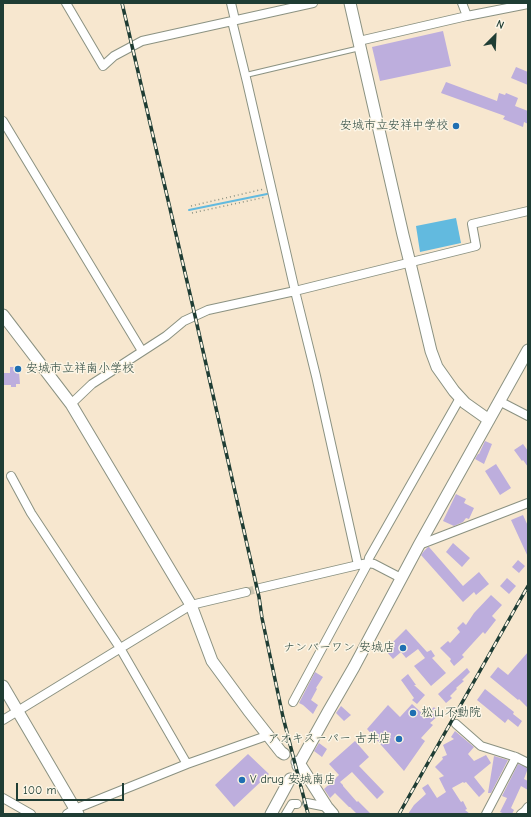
<!DOCTYPE html>
<html>
<head>
<meta charset="utf-8">
<style>
  body { margin:0 }
  #map { position:relative; width:531px; height:817px; overflow:hidden; background:#f7e7cf; font-family:"Comic Neue",sans-serif }
  canvas { display:block }
  .frame { position:absolute; inset:0; border:4px solid #1f3d34; pointer-events:none }
  .north { position:absolute; left:475px; top:16px; width:40px; height:40px; -webkit-text-stroke:3px #fcf5e5; paint-order:stroke; rotate:24deg; font-size:11px; font-weight:700; line-height:16px; text-align:center; color:#1f3d34 }
  .north::after { content:''; display:block; margin:auto; width:14px; height:18px; background:#1f3d34; clip-path:polygon(50% 0,100% 100%,50% 72%,0 100%) }
  .scale { position:absolute; left:16px; top:783px; width:108px; height:18px; box-sizing:border-box; border:2px solid #1f3d34; border-top:0; padding-left:5px; font-size:12px; line-height:14px; white-space:nowrap; color:#1f3d34; -webkit-text-stroke:3px #fcf5e5; paint-order:stroke }
</style>
</head>
<body>
<div id="map">
<canvas width="531" height="817"></canvas>
<div class="frame"></div>
<div class="north">N</div>
<div class="scale">100 m</div>
</div>
<script>
const ctx = document.querySelector('canvas').getContext('2d');
ctx.lineJoin = 'round';
function paint(path, color) { ctx.fillStyle = color; ctx.fill(path, 'evenodd'); }
const poly = rows => new Path2D(rows.map(r => 'M' + r).join(''));
function trace(path, color, width, dash) { ctx.strokeStyle = color; ctx.lineWidth = width; ctx.lineCap = dash ? 'butt' : 'round'; ctx.setLineDash(dash || []); ctx.stroke(path); }
function drawText(font, color, halo, rows, align = 'center') {
  ctx.font = font + ' "Comic Neue","Klee One",sans-serif'; ctx.lineWidth = 3; ctx.setLineDash([]); ctx.textBaseline = 'middle'; ctx.strokeStyle = halo; ctx.fillStyle = color; for (const [text, x, y, turn = 0] of rows) {
    ctx.save(); ctx.translate(x, y); ctx.rotate((+turn || 0) * Math.PI / 180); ctx.textAlign = isNaN(turn) ? turn : align; if (halo) ctx.strokeText(text, 0, 0); ctx.fillText(text, 0, 0); ctx.restore();
  }
}
paint(poly([
  [456,218,461,243,420,252,416,226]
]), '#62badf');
trace(poly([
  [189,210,267,194]
]), '#62badf', 2);
paint(poly([
  [443,31,451,66,380,81,372,47],
  [516,67,528,72,528,85,511,78],
  [446,82,497,101,499,93,505,95,506,93,518,98,515,106,528,111,528,124,524,122,523,127,503,119,505,116,441,93],
  [10,367,15,367,15,373,19,372,20,384,16,384,16,387,11,387,11,385,3,385,3,373,10,373],
  [485,441,492,444,484,464,475,459,478,454,479,454],
  [523,444,528,451,528,467,523,460,522,461,514,450],
  [496,464,511,488,500,495,485,471],
  [456,494,466,499,464,503,474,508,469,519,466,518,463,522,454,526,443,521],
  [523,515,528,526,528,557,511,520],
  [453,543,470,558,462,567,446,552],
  [428,547,429,547,463,586,479,572,489,584,476,595,474,592,463,602,421,555,424,551],
  [518,560,525,566,519,573,512,567],
  [507,578,516,586,509,594,500,586],
  [491,595,502,605,492,616,496,620,485,634,483,632,462,655,464,657,454,666,450,661,451,659,440,648,448,641,450,643,460,632,457,628,463,622,466,625,474,613],
  [406,629,427,652,431,650,435,656,432,658,446,673,431,686,414,666,425,658,418,649,406,658,401,652,393,659,385,650],
  [528,652,528,708,519,699,518,700,490,677,498,667,508,675],
  [467,668,470,672,462,680,464,681,456,688,457,689,450,696,452,698,446,703,438,694],
  [315,672,323,677,316,688,317,689,311,700,318,705,313,714,303,705,299,703],
  [408,674,416,685,414,685,425,695,417,704,412,700,414,698,401,680],
  [485,689,514,712,513,714,522,721,518,727,508,719,505,723,477,700],
  [412,704,425,716,434,707,440,714,430,723,433,725,421,738,425,741,404,771,367,729,388,705,400,717],
  [341,706,351,715,344,721,336,713],
  [455,731,474,747,468,754,474,761,486,755,491,763,474,777,485,791,479,797,466,782,464,783,463,782,452,788,461,802,463,801,467,809,465,810,470,814,408,814,414,805,426,794,422,788,428,784,437,798,446,792,439,778,444,776,435,767,443,759,442,757,447,755,443,745,454,739,451,737],
  [355,741,369,757,359,766,384,792,377,799,352,772,340,782,343,785,343,786,357,802,358,801,371,814,357,814,350,807,349,807,335,793,330,798,324,789,339,775,329,764],
  [319,743,327,749,322,757,314,751],
  [248,754,269,774,234,807,215,785],
  [494,756,508,760,491,793,488,793],
  [518,764,528,768,524,779,528,781,528,790,521,786,511,808,514,810,512,814,505,814,500,812,507,798,502,796]
]), '#bdaedd');
trace(poly([
  [246,592,260,588]
]), '#ccc5b0', 8, [8, 4]);
const lane = poly([
  [246,75,360,48]
]);
const street = poly([
  [66,3,103,66,114,56,142,41,313,3],
  [231,3,235,20],
  [462,3,467,16],
  [232,21,247,82,295,291,316,376,358,565],
  [359,41,467,16,528,4],
  [3,121,142,351],
  [499,401,528,416],
  [71,404,92,384,166,336,184,321,208,310,295,291,476,246,472,224,528,211],
  [11,476,31,513,120,648,187,764],
  [419,545,528,503],
  [260,588,358,565,368,563,374,564,401,578],
  [293,702,368,563,369,558,460,398],
  [3,720,191,605,246,592],
  [456,724,481,746,516,757,528,763],
  [3,798,31,814],
  [307,803,327,807],
  [67,814,75,809,187,764,269,735],
  [286,814,292,804,297,804],
  [486,814,516,757],
  [521,814,525,811,528,807]
]);
const secondary = poly([
  [350,3,403,235,410,263,431,351,437,367,454,391,465,403,489,420],
  [3,315,71,404,191,605,212,661,248,710,281,752,284,754],
  [3,686,78,814],
  [297,762,299,763,327,807,333,814],
  [298,766,328,712,354,667,419,545,528,350],
  [271,814,290,779]
]);
trace(lane, '#8b9282', 6);
trace(street, '#8b9282', 10);
trace(secondary, '#8b9282', 13);
trace(poly([
  [191,206,264,189],
  [192,213,266,197]
]), '#8b9282', 1.5, [1, 3]);
trace(lane, '#fff', 4);
trace(street, '#fff', 8);
trace(secondary, '#fff', 11);
const rail = poly([
  [122,3,193,307,259,597,262,618,283,717,308,814],
  [399,814,528,586]
]);
trace(rail, '#1f3d34', 3.5);
trace(rail, '#fcf5e5', 2, [6]);
for (const [x, y, r, color] of [
  [456,126,4,"#1f6fb2"],
  [18,369,4,"#1f6fb2"],
  [403,648,4,"#1f6fb2"],
  [413,713,4,"#1f6fb2"],
  [399,739,4,"#1f6fb2"],
  [242,780,4,"#1f6fb2"]
]) { const dot = new Path2D(); dot.arc(x, y, r, 0, 2 * Math.PI); ctx.fillStyle = color; ctx.fill(dot); trace(dot, '#fcf5e5', 1.5); }
drawText('12px', '#1f3d34', '#fcf5e5', [
  ["安城市立安祥中学校",448,126],
  ["安城市立祥南小学校",26,369,"left"],
  ["ナンバーワン 安城店",395,648],
  ["松山不動院",421,713,"left"],
  ["アオキスーパー 古井店",391,739],
  ["V drug 安城南店",250,780,"left"]
], 'right');
</script>
</body>
</html>
